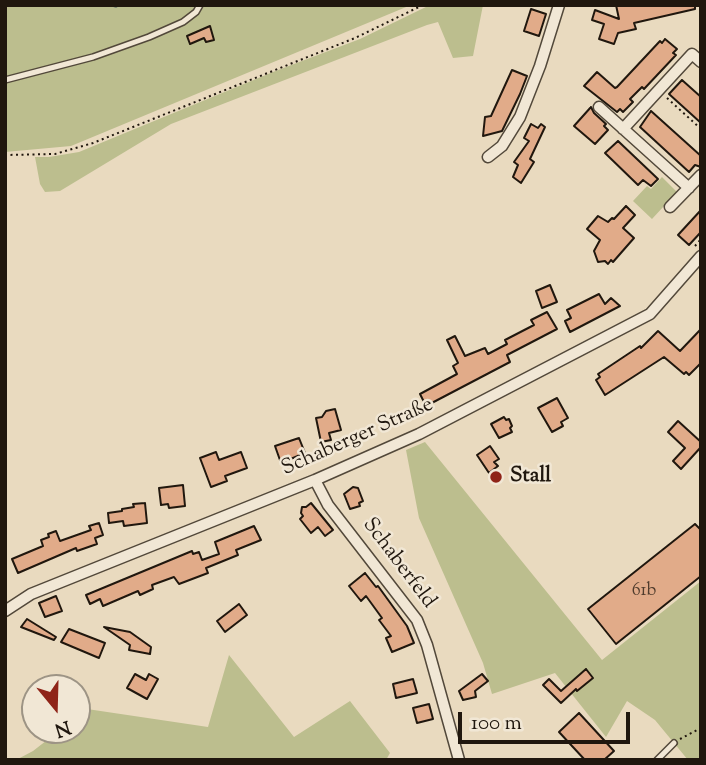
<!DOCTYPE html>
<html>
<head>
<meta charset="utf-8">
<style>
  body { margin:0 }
  #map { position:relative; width:706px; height:765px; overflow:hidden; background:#e9dabf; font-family:"Sorts Mill Goudy",serif }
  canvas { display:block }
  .frame { position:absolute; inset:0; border:7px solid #20170e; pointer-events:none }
  .north { position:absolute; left:21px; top:674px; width:70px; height:70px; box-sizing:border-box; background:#f1e7d5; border:2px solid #9d9485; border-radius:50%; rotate:161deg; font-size:19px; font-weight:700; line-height:28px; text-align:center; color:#20170e }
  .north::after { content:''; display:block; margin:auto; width:24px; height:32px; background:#8f2418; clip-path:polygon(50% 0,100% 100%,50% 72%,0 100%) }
  .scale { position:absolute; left:458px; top:712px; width:172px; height:32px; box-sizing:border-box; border:4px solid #20170e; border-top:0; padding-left:9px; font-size:21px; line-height:24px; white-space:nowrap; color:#20170e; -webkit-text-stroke:5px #f1e7d5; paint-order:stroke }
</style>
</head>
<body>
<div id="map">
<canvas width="706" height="765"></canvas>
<div class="frame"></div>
<div class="north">N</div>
<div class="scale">100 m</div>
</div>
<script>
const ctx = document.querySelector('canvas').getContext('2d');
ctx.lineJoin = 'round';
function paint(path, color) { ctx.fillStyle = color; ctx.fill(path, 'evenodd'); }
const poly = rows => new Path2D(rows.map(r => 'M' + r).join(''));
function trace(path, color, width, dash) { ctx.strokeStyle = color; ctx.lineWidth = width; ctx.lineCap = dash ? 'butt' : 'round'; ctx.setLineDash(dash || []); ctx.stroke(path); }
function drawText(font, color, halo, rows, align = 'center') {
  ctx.font = font + ' "Sorts Mill Goudy",serif'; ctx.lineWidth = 5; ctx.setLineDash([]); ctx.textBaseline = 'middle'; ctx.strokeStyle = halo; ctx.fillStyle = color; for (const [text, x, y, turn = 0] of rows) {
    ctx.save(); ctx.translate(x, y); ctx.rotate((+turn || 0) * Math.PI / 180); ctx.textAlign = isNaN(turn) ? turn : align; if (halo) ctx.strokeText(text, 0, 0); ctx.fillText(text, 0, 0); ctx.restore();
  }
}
paint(poly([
  [5,5,411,5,71,146,5,152],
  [430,5,483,5,473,56,453,58,438,22,427,25,171,124,60,191,45,192,40,184,35,157,49,157,79,152,273,72,360,39],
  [662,177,677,192,652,219,633,201,647,186,651,189],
  [425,442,602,660,701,581,701,760,688,760,655,720,627,701,606,737,555,673,492,694,483,663,419,518,406,450],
  [229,655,294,737,350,701,390,753,386,760,16,760,33,751,60,730,77,730,77,716,87,709,208,727]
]), '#bcbe8e');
trace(poly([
  [113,5,116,6]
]), '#68796e', 3.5);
const building = poly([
  [616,5,695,5,695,9,634,23,636,29,618,33,614,44,599,39,604,24,592,20,595,10,619,19,616,5],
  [531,9,546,14,539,36,524,31,531,9],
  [210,26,214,40,206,42,204,38,190,44,187,36,210,26],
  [665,39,677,49,673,53,676,55,644,89,642,87,630,99,633,102,623,112,620,109,617,112,584,86,597,72,615,88,617,87,660,41,662,43,665,39],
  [512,70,527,76,520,94,502,131,483,136,485,117,491,116,512,70],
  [682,80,701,97,701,123,669,94,682,80],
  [591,107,594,113,606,124,604,126,608,130,595,144,574,126,591,107],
  [651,111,701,156,701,167,695,165,689,172,640,127,651,111],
  [531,124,538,128,541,124,545,127,530,159,534,162,521,183,513,177,518,165,514,162,529,141,524,138,531,124],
  [618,141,658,179,651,186,643,180,638,185,605,153,618,141],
  [626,206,635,215,623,228,634,238,613,262,611,260,608,264,605,261,598,262,594,251,600,240,587,229,598,216,608,222,612,218,614,219,626,206],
  [701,210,701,232,689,245,678,235,701,210],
  [550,285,557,302,542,308,536,291,550,285],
  [599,294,605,304,611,298,620,306,570,332,565,321,571,318,567,310,599,294],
  [547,312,557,329,507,355,510,362,426,406,420,394,457,374,453,366,458,363,447,340,455,336,465,356,485,348,488,354,507,344,505,340,534,325,531,320,547,312],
  [701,329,701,363,689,375,686,372,684,374,664,357,605,395,596,380,600,377,598,374,640,346,641,348,658,331,680,351,701,329],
  [557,398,568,418,561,422,563,426,552,432,538,408,557,398],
  [335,409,341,430,329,433,331,440,321,442,316,418,322,417,326,411,335,409],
  [504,417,506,420,509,419,512,426,510,428,512,432,499,438,491,424,504,417],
  [678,421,701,442,701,447,681,469,673,461,685,448,668,432,678,421],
  [299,438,305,453,281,463,275,446,299,438],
  [490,446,499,459,494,462,498,466,489,473,477,455,490,446],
  [216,452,219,460,241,452,247,468,225,476,227,481,211,487,200,458,216,452],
  [183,485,185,506,169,508,168,504,161,505,159,488,183,485],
  [353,487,358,488,363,501,359,503,360,506,350,509,344,494,353,487],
  [145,503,147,523,124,526,123,521,109,523,108,513,122,511,122,509,134,507,133,504,145,503],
  [311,503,333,530,325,536,318,527,311,533,300,519,303,516,301,513,302,507,306,507,311,503],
  [99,523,103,535,95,538,97,544,77,551,76,548,18,573,12,559,43,546,41,540,49,537,48,534,56,531,60,541,91,530,89,526,99,523],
  [695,524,701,530,701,576,616,644,588,609,695,524],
  [254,526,261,540,236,550,238,555,206,568,208,573,179,584,174,577,152,585,153,589,140,595,138,591,103,606,100,599,90,604,86,595,192,551,193,554,199,552,202,560,219,554,215,542,254,526],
  [365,573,376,587,378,586,407,626,414,643,392,652,386,638,391,636,379,620,382,618,366,596,361,601,349,586,365,573],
  [56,596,62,611,45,617,39,603,56,596],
  [239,604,247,615,225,632,217,621,239,604],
  [27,619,56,637,54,640,21,627,27,619],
  [104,627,130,632,151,647,150,654,129,650,130,645,104,627],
  [69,629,105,643,99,658,61,642,69,629],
  [586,669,593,678,577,691,576,689,561,703,543,685,549,679,561,691,586,669],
  [135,674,146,680,149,674,158,679,147,699,127,688,135,674],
  [482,674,488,681,475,691,476,697,463,700,459,691,482,674],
  [413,679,417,693,396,698,393,684,413,679],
  [429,704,433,719,417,723,413,708,429,704],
  [579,713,614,751,604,760,585,760,559,732,579,713]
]);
paint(building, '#e1ab89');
trace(building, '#20170e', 2);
const lane = poly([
  [5,80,93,57,149,37,183,22,196,12,200,5],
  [657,760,674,743]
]);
const street = poly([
  [599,107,689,188],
  [623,129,692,54,701,62],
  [488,157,502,146,520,117,540,66,559,5],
  [670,207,701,175],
  [315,480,328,505,417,620,427,645,459,760],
  [5,611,31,594,315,480,419,434,650,314,701,256]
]);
trace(lane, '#52483a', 8);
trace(street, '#52483a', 13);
trace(poly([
  [667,98,701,129],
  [5,155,55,154,93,143,355,38,423,5],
  [695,246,701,239],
  [680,739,701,728]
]), '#20170e', 2, [2, 3.5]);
trace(lane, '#f1e7d5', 5);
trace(street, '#f1e7d5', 10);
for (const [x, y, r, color] of [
  [496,477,7,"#8f2418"]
]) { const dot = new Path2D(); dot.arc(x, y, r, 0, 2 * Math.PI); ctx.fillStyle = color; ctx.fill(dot); trace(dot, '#f1e7d5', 2.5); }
drawText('18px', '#503c2d', null, [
  ["61b",644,592]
]);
drawText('21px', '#20170e', '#f1e7d5', [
  ["Schaberger Straße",358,438,-24],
  ["Schaberfeld",398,564,53]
]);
drawText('bold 21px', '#20170e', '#f1e7d5', [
  ["Stall",510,477]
], 'left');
</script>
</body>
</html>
